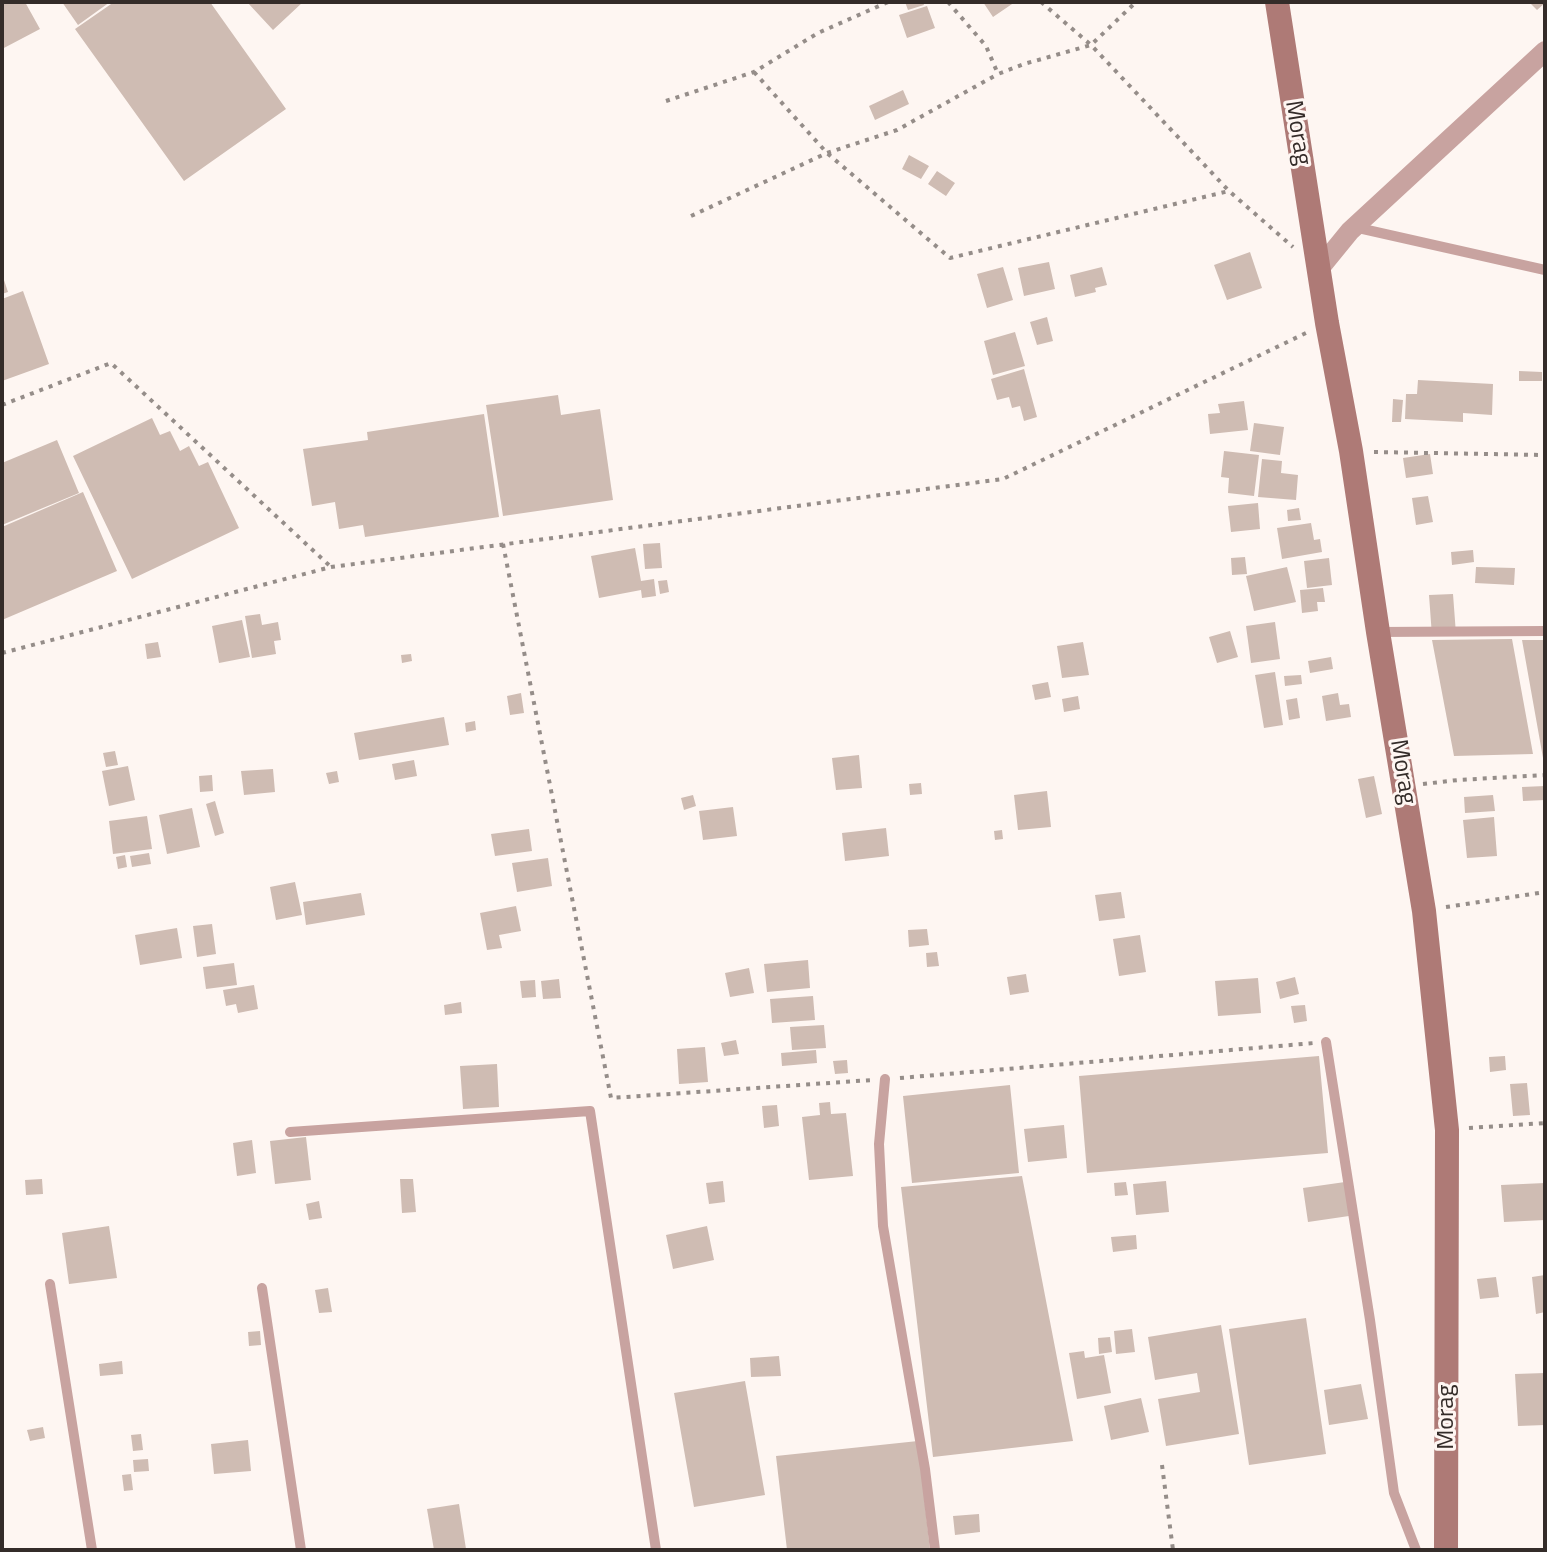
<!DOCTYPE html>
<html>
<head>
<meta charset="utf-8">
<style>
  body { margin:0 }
  #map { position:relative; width:1547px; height:1552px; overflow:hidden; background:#fef6f2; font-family:"Titillium Web",sans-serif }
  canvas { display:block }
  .frame { position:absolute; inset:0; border:4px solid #342c29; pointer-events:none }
</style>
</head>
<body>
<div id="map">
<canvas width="1547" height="1552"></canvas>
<div class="frame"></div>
</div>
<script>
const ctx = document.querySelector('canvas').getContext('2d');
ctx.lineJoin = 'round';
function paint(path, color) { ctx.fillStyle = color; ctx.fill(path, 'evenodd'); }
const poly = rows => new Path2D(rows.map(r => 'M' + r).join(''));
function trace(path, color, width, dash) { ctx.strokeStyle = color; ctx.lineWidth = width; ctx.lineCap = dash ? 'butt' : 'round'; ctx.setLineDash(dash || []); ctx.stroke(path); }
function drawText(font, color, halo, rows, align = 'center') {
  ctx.font = font + ' "Titillium Web",sans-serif'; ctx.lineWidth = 6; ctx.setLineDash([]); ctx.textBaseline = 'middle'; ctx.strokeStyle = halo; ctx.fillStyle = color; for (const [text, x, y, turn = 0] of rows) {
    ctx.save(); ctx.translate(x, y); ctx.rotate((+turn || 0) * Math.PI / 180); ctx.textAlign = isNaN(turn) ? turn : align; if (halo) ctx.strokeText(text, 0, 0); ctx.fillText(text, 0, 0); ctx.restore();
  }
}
paint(poly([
  [2,2,25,2,40,29,2,49],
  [62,2,110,2,78,25],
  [114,2,210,2,286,109,184,181,75,29],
  [247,2,303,2,273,30],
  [905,2,923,2,924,5,908,10],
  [983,2,1015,2,993,17],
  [1529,2,1545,2,1545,3,1537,10],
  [927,6,935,28,907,38,899,15],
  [903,90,909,104,875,120,869,106],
  [909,155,929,166,921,179,902,169],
  [937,171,955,183,946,196,928,184],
  [1250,252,1262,288,1227,300,1214,265],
  [1049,262,1055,289,1024,296,1018,268],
  [1003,267,1013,300,987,308,977,274],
  [1102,267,1107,285,1095,288,1096,292,1075,297,1070,275],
  [2,274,8,292,2,294],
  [23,291,49,364,2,381,2,299],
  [1047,317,1053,341,1037,345,1030,322],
  [1015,332,1025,366,993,375,984,341],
  [1024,369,1037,417,1024,421,1020,406,1012,408,1009,397,997,400,991,379],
  [1519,371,1542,372,1542,381,1519,381],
  [1418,380,1493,384,1492,415,1463,413,1463,422,1405,419,1406,394,1417,394],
  [558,395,561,415,600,409,613,500,503,516,486,405],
  [1393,399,1403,400,1401,422,1392,422],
  [1244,401,1248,430,1210,434,1208,414,1220,413,1218,404],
  [484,414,499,517,365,537,363,525,339,529,335,502,312,506,303,449,368,440,367,432],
  [152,418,160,435,170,431,180,451,189,446,199,466,208,462,239,528,132,579,73,456],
  [1254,423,1284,427,1280,455,1250,451],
  [57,440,79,493,2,525,2,463],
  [1224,451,1259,455,1254,496,1228,493,1229,478,1221,477],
  [1430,454,1433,474,1406,478,1403,458],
  [1262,459,1282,461,1281,473,1298,475,1296,500,1258,497],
  [83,492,117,571,2,620,2,527],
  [1428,496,1433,522,1416,525,1412,498],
  [1258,503,1260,529,1231,532,1228,506],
  [1299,508,1301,520,1288,521,1287,510],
  [1311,523,1314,540,1320,539,1322,552,1282,559,1277,528],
  [660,543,662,568,645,569,643,544],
  [635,548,641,581,654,579,656,596,642,598,641,590,599,598,591,556],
  [1473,550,1474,562,1452,565,1451,552],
  [1245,557,1247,574,1232,575,1231,558],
  [1329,558,1332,585,1307,588,1304,561],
  [1287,567,1296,602,1254,611,1246,576],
  [1476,567,1515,568,1514,585,1475,583],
  [667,580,669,592,660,594,658,581],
  [1323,588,1325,602,1317,602,1318,611,1302,613,1300,590],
  [1453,594,1456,634,1432,636,1429,595],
  [260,614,262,625,278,622,281,640,274,641,276,654,252,658,245,616],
  [242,620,250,657,219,663,212,626],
  [1275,622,1280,659,1251,663,1246,626],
  [1230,631,1238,657,1217,663,1209,637],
  [1512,639,1533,754,1454,756,1432,640],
  [1522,640,1545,640,1545,758,1543,758],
  [158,642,161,657,147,659,145,644],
  [1083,642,1089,675,1062,678,1057,646],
  [411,654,412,661,402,663,401,655],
  [1331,657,1333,669,1310,673,1308,661],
  [1275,672,1283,725,1264,728,1255,675],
  [1301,675,1302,684,1285,686,1284,676],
  [1048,682,1051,697,1035,700,1032,685],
  [521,693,524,713,510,715,507,696],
  [1338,693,1340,705,1349,704,1351,717,1326,721,1322,696],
  [1078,696,1080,709,1064,712,1062,699],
  [1297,698,1300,718,1289,720,1286,700],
  [444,717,449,745,359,760,354,733],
  [475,721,476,730,466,732,465,723],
  [115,751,118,765,106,767,103,753],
  [859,755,862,788,836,790,832,758],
  [414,760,417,776,395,780,392,764],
  [128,766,135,800,109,806,102,771],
  [273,769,275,792,244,795,241,771],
  [337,771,339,782,329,784,326,773],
  [212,775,213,791,200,792,199,776],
  [1374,776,1382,814,1366,818,1358,779],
  [921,783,922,794,910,795,909,784],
  [1545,786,1545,800,1523,801,1522,787],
  [1047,791,1051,827,1018,830,1014,795],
  [693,795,696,806,684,810,681,798],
  [1493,795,1495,811,1465,813,1464,797],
  [215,801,224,833,215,836,206,804],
  [733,807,737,836,703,840,699,811],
  [192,808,200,847,167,854,159,815],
  [147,816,152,849,113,854,109,821],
  [1494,817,1497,856,1467,858,1463,820],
  [886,828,889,856,845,861,842,833],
  [529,829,532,851,495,856,491,834],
  [1002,830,1003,839,995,840,994,831],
  [149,853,151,864,132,867,130,856],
  [125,855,127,867,118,869,116,857],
  [548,858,552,886,517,892,512,863],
  [295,882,302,915,276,920,270,887],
  [1121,892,1125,918,1099,921,1095,895],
  [361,893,365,915,306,925,303,902],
  [516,906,521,931,499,935,502,948,487,950,480,913],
  [212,924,216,954,197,957,193,926],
  [177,928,182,958,140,965,135,935],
  [927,929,929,945,909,947,908,930],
  [1140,935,1146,972,1119,976,1113,939],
  [937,952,939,966,927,967,926,953],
  [808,960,810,988,767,992,764,964],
  [234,963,237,985,206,989,203,967],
  [749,968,754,993,730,997,725,973],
  [1026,974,1029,992,1010,995,1007,977],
  [1295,977,1299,994,1280,999,1276,982],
  [1258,978,1261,1013,1218,1016,1215,981],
  [559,979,561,998,543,999,541,981],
  [535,980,536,997,522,998,520,981],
  [254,985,258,1009,238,1013,236,1004,226,1006,223,990],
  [813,996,815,1020,772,1023,770,999],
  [461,1002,462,1013,445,1015,444,1005],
  [1305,1005,1307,1021,1294,1023,1291,1006],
  [824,1025,826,1048,792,1050,790,1027],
  [736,1040,739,1054,724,1056,721,1043],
  [705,1047,708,1082,679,1084,677,1049],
  [816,1050,817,1063,782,1066,781,1053],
  [1319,1056,1328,1153,1087,1173,1079,1076],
  [1505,1056,1506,1070,1490,1072,1489,1057],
  [847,1060,848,1073,835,1074,833,1061],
  [497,1064,499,1107,463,1109,460,1066],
  [1527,1083,1530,1115,1513,1116,1510,1084],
  [1010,1085,1019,1173,912,1183,903,1096],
  [830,1102,831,1114,846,1113,853,1176,809,1180,802,1117,820,1115,819,1103],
  [777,1105,779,1126,764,1128,762,1106],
  [1064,1125,1067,1158,1028,1162,1024,1129],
  [306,1137,311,1180,275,1184,270,1141],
  [252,1140,256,1173,237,1176,233,1143],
  [1022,1176,1073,1441,933,1457,901,1187],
  [42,1179,43,1194,26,1195,25,1180],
  [400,1179,413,1179,416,1212,402,1213],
  [723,1181,725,1202,709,1204,706,1183],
  [1166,1181,1169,1212,1136,1215,1133,1184],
  [1126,1182,1128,1195,1115,1196,1114,1183],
  [1345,1182,1349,1216,1308,1222,1303,1188],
  [1545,1183,1545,1220,1504,1222,1501,1185],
  [319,1201,322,1218,309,1220,306,1204],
  [109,1226,117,1278,69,1284,62,1233],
  [707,1226,714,1260,673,1269,666,1235],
  [1136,1235,1137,1249,1113,1252,1111,1237],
  [1545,1275,1545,1312,1536,1314,1532,1277],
  [1496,1277,1499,1297,1480,1299,1477,1279],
  [328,1288,332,1312,319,1313,315,1290],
  [1306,1318,1326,1454,1249,1465,1229,1329],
  [1221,1325,1239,1434,1166,1446,1158,1399,1200,1392,1197,1373,1155,1380,1148,1337],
  [1132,1329,1135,1352,1116,1354,1114,1331],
  [260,1331,261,1345,249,1346,248,1332],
  [1110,1337,1112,1352,1099,1354,1098,1338],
  [1084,1351,1085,1358,1104,1355,1111,1393,1077,1399,1069,1353],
  [779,1356,781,1376,751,1377,750,1358],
  [122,1361,123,1374,100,1376,99,1364],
  [1545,1373,1545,1425,1518,1426,1515,1374],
  [745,1381,765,1495,694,1507,674,1393],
  [1361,1384,1368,1419,1329,1425,1324,1390],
  [1141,1398,1149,1432,1111,1440,1104,1406],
  [43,1427,45,1438,30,1441,27,1430],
  [141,1434,143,1450,133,1451,131,1435],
  [248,1440,251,1471,214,1474,211,1444],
  [918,1441,930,1550,787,1550,776,1456],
  [148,1459,149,1471,134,1472,133,1460],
  [131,1474,133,1490,124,1491,122,1475],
  [459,1504,466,1549,434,1550,427,1509],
  [979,1514,980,1532,955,1535,953,1516]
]), '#cfbcb3');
trace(poly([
  [948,2,986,46,998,74,1024,64,1091,45,1136,2],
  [1041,2,1091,45,1229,191,1293,247],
  [754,72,827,153,950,258,1229,191],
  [666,101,754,72,818,33,888,2],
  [691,216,827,153,897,130,998,74],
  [2,405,111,363,331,567],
  [1374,452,1545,455],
  [503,544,611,1098,872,1080],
  [2,653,331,567,1003,479,1306,333],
  [1423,784,1458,780,1545,775],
  [1446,907,1545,892],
  [900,1078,1314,1043],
  [1469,1128,1545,1123],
  [1162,1465,1173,1550]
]), '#958d89', 4, [4, 6]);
trace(poly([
  [1354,227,1545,270],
  [1378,632,1545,631],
  [1326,1042,1370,1320,1394,1493,1416,1550],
  [885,1079,879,1144,883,1226,925,1469,935,1550],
  [290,1132,590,1111,656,1550],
  [50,1284,92,1550],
  [262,1288,301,1550]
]), '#c8a3a0', 10);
trace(poly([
  [1319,269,1350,231,1545,51]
]), '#c8a3a0', 20);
trace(poly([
  [1277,2,1327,323,1351,451,1378,632,1424,911,1447,1130,1446,1550]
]), '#ae7a76', 24);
drawText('24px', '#342c29', '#fef6f2', [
  ["Morag",1297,133,81],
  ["Morag",1402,772,81],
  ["Morag",1447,1417,-90]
]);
</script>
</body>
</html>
